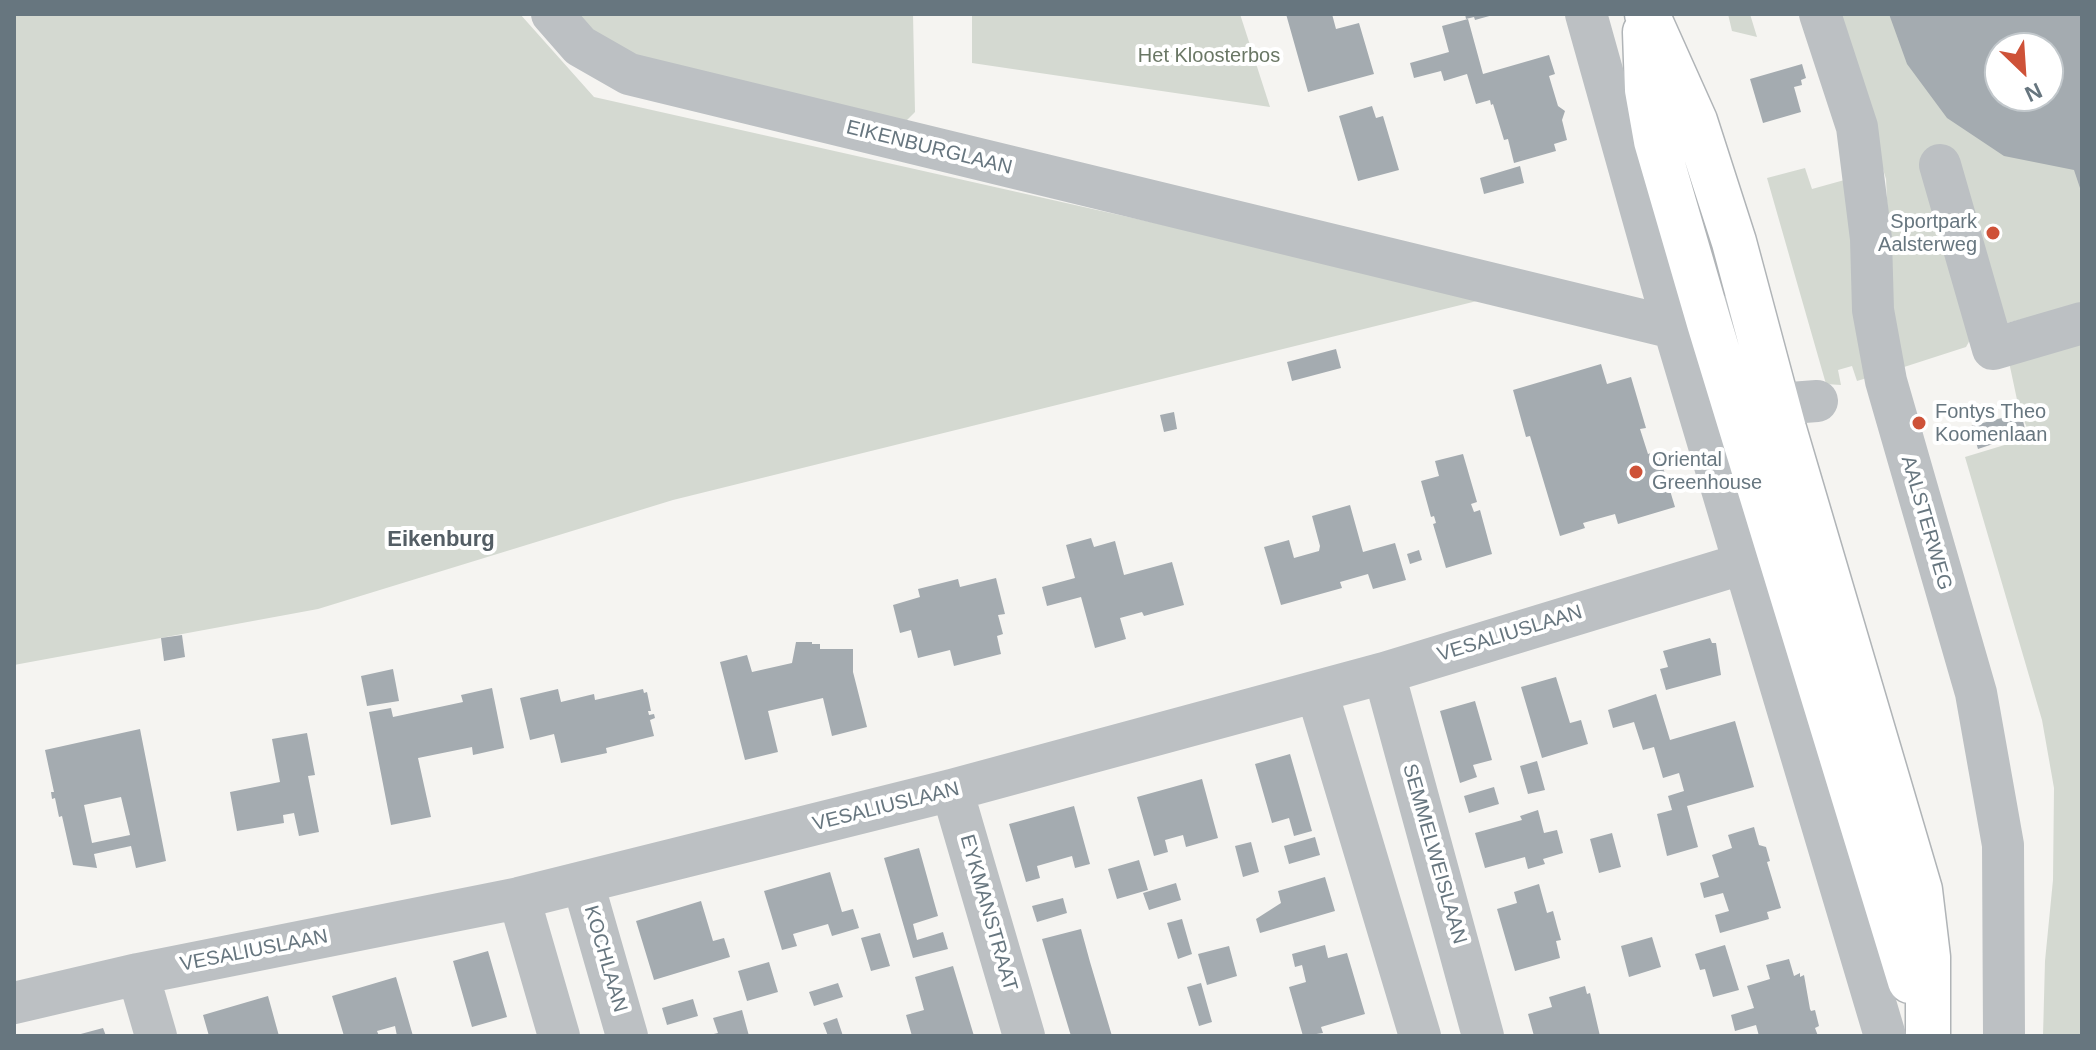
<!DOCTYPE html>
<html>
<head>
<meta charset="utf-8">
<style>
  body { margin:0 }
  #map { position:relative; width:2096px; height:1050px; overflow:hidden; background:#f5f4f1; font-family:Helvetica,sans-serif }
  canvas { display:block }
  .frame { position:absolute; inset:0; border:16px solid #67767f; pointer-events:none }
  .north { position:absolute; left:1984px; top:32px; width:80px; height:80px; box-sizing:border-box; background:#fff; border:2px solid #c2c8cc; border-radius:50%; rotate:155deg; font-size:22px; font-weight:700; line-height:32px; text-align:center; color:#67767f }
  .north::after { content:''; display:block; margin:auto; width:28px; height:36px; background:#ce5238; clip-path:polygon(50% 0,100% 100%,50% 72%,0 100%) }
</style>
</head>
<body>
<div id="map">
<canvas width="2096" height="1050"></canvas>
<div class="frame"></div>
<div class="north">N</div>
</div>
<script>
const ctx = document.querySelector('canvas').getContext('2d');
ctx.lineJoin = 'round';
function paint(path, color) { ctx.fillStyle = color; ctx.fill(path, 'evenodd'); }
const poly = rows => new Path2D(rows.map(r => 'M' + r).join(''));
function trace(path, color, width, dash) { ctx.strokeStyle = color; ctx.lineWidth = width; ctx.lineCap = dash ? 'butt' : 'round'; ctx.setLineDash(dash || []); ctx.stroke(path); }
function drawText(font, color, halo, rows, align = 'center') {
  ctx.font = font + ' Helvetica,sans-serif'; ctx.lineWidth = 8; ctx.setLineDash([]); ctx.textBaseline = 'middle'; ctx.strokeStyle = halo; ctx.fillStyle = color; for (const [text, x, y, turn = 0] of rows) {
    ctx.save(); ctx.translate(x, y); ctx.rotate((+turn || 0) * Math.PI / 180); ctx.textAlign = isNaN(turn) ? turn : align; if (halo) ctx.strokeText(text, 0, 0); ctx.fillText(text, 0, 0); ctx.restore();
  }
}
paint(poly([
  [14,14,520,14,594,97,1489,298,673,500,318,609,14,665],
  [567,14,913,14,915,112,903,124,641,63],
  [972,14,1240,14,1270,107,972,63],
  [1728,14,1750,14,1757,37,1732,31],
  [1836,14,2082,14,2082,304,1975,331,1966,347,1901,368,1892,305,1886,179],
  [2000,48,2048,48,2048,96,2000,96],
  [1805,168,1812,189,1848,179,1870,377,1857,381,1852,366,1838,370,1841,385,1826,384,1767,178],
  [2082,342,2082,1036,2043,1036,2045,961,2053,880,2054,788,2042,720,1965,457,2031,437,2019,409,2009,362]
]), '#d4d9d1');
paint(poly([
  [1286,14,1332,14,1336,29,1359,23,1374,74,1308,92],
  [1465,14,1493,14,1493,15,1475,20,1474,17,1466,19],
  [1889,14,2082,14,2082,194,2074,170,2004,156,1947,118,1907,64],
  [2000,48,2048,48,2048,96,2000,96],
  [1468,19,1483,74,1549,55,1555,74,1549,76,1558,106,1565,111,1562,120,1567,140,1554,144,1556,151,1514,163,1508,139,1504,140,1493,104,1491,105,1490,100,1476,104,1467,74,1444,81,1441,71,1414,78,1410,63,1449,52,1442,26],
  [1802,64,1806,78,1801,80,1802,85,1794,87,1801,112,1763,123,1750,79],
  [1372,106,1376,118,1383,116,1399,170,1358,181,1339,116],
  [1520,166,1524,183,1484,194,1480,178],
  [1336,349,1341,368,1292,381,1287,362],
  [1601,364,1607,384,1631,377,1646,428,1640,429,1648,454,1658,451,1675,507,1618,524,1615,514,1583,523,1585,528,1560,536,1530,436,1526,437,1513,390],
  [1174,412,1177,429,1164,432,1160,415],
  [2021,413,2026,433,1978,449,1971,426],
  [1463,454,1477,502,1471,504,1474,512,1480,510,1492,554,1446,568,1433,524,1436,523,1434,516,1431,517,1421,481,1439,476,1435,461],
  [1350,505,1363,552,1395,543,1406,580,1373,589,1368,574,1340,582,1342,588,1281,605,1264,547,1289,540,1294,558,1319,551,1320,546,1312,516],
  [1091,538,1094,547,1115,541,1124,575,1172,562,1184,605,1144,616,1142,612,1120,618,1126,639,1095,648,1081,597,1047,606,1042,587,1075,578,1066,545],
  [1419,550,1422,560,1410,564,1407,554],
  [996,578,1005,614,998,615,1003,634,997,636,1001,654,954,666,950,650,918,658,911,630,900,633,893,605,920,597,918,589,958,579,960,587],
  [182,635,185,657,164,661,161,638],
  [1710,638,1712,643,1716,643,1721,675,1666,690,1660,669,1668,667,1663,651],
  [796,642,812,642,812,644,820,644,820,649,853,649,853,672,867,727,832,736,823,698,768,711,778,752,745,760,720,662,747,655,752,672,792,663],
  [393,669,399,701,367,706,361,676],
  [1556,677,1570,723,1581,720,1588,744,1542,758,1521,687],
  [492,688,504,748,473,755,472,747,418,758,431,817,391,825,369,712,391,708,393,717,463,702,461,695],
  [558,689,561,702,594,694,595,700,643,689,644,693,647,692,651,711,648,711,649,715,654,714,655,718,650,720,654,736,606,748,607,753,561,763,554,734,530,740,520,698],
  [1656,694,1670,740,1735,721,1754,787,1687,806,1698,847,1667,856,1657,814,1672,810,1668,796,1684,791,1679,773,1663,778,1654,747,1643,750,1634,722,1613,728,1608,710],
  [1475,701,1492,760,1473,765,1477,777,1460,783,1440,711],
  [140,729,166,861,136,868,131,846,94,854,97,868,73,865,62,816,59,817,55,798,52,799,51,792,54,792,45,750],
  [121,797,130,835,92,843,84,805],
  [307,733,315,775,308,776,319,832,299,836,294,813,283,815,284,823,237,831,230,792,280,782,272,739],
  [1290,754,1312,831,1294,836,1289,818,1272,823,1255,764],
  [1537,761,1545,790,1528,794,1520,766],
  [1202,779,1218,838,1186,847,1183,835,1165,840,1168,852,1154,856,1137,797],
  [1494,787,1499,804,1469,813,1464,796],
  [1074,806,1090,864,1075,868,1072,856,1037,866,1040,878,1026,882,1009,824],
  [1538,810,1544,833,1557,830,1563,853,1543,859,1545,864,1528,869,1525,857,1485,868,1475,833,1522,820,1520,816],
  [1754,827,1759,845,1766,847,1770,861,1767,862,1781,908,1767,912,1769,919,1720,933,1715,915,1729,911,1723,893,1704,898,1700,883,1719,877,1712,855,1732,848,1728,835],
  [1612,833,1621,867,1599,873,1590,839],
  [1315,837,1320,855,1289,864,1284,846],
  [1251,842,1259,872,1243,877,1235,846],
  [919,848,938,916,913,924,917,940,943,932,948,949,913,958,884,858],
  [1139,860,1148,890,1117,899,1108,869],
  [830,872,842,912,853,909,859,928,832,936,828,924,793,934,797,946,782,950,764,891],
  [1325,877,1335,911,1260,933,1256,919,1281,903,1278,891],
  [1176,883,1181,900,1149,910,1143,893],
  [1539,884,1547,913,1553,911,1557,926,1561,940,1556,941,1560,958,1515,971,1497,909,1517,903,1514,892],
  [1063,898,1067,913,1037,922,1032,906],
  [701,901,713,941,724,938,730,957,654,980,636,921],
  [1182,919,1192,954,1178,959,1167,923],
  [1081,929,1090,962,1112,1036,1071,1036,1052,973,1042,939],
  [880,933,890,966,871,971,861,938],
  [1652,937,1661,967,1629,977,1621,946],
  [1325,945,1328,958,1347,953,1365,1014,1321,1027,1323,1033,1303,1036,1289,987,1306,982,1302,965,1295,967,1292,954],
  [1725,945,1739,990,1713,997,1705,969,1700,970,1695,954],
  [1229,946,1237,976,1207,985,1198,954],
  [488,951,507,1017,472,1027,453,961],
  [1789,959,1794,976,1800,973,1800,977,1804,975,1810,1009,1811,1011,1815,1010,1819,1026,1815,1028,1818,1036,1759,1036,1756,1025,1735,1031,1731,1015,1754,1008,1747,986,1770,979,1766,965],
  [769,962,778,992,747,1001,738,971],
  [953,966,974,1036,912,1036,906,1015,924,1010,915,977],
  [396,977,413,1036,397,1036,395,1026,377,1031,379,1036,344,1036,332,996],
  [838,983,843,997,814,1006,809,992],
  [1201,983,1212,1022,1199,1026,1187,987],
  [1585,986,1587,994,1590,993,1600,1036,1534,1036,1528,1014,1552,1007,1549,997],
  [268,996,279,1036,209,1036,203,1015],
  [693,999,698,1016,667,1025,662,1008],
  [742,1010,749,1036,705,1036,718,1033,713,1018],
  [837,1018,843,1036,828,1036,823,1023],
  [103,1028,106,1036,77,1036,77,1035]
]), '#a4abb0');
const major = poly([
  [1647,14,1695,121,1734,242,1784,429,1920,890,1928,957,1928,1036],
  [1645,32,1647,90,1656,141,1709,323,1910,981]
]);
trace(major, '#b0b4b7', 47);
trace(poly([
  [552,14,580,46,629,74,1674,328,1709,323,1740,313],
  [1586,14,1674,328,1885,1036],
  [1820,14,1857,127,1871,239,1873,310,1886,381,1976,693,2003,845,2004,1036],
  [1940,165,1993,349,2082,323],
  [1777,404,1817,401],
  [1384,673,1483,1036],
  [1317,692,1420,1036],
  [952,790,1024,1036],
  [583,883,627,1036],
  [519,898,559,1036],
  [138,974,156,1036],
  [14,1003,138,974,519,898,952,790,1384,673,1745,563]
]), '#bcc0c3', 42);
trace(major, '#fff', 44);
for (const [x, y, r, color] of [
  [1993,233,8,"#ce5238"],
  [1919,423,8,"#ce5238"],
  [1636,472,8,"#ce5238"]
]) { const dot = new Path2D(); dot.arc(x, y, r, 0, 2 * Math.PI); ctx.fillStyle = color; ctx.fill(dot); trace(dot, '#fff', 3); }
drawText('20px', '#6a7765', '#fff', [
  ["Het Kloosterbos",1209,56]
]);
drawText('20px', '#67767f', '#fff', [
  ["EIKENBURGLAAN",929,148,14],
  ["AALSTERWEG",1926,523,74],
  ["VESALIUSLAAN",1510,634,-17],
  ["VESALIUSLAAN",886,807,-14],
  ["SEMMELWEISLAAN",1434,854,74],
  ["EYKMANSTRAAT",988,913,74],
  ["VESALIUSLAAN",254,951,-11],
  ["KOCHLAAN",605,959,74]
]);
drawText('20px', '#67767f', '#fff', [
  ["Sportpark",1977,222,"right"],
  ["Aalsterweg",1977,245,"right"],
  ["Fontys Theo",1935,412],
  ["Koomenlaan",1935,435],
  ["Oriental",1652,460],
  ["Greenhouse",1652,483]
], 'left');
drawText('bold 22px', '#545e65', '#fff', [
  ["Eikenburg",441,540]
]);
</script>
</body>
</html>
